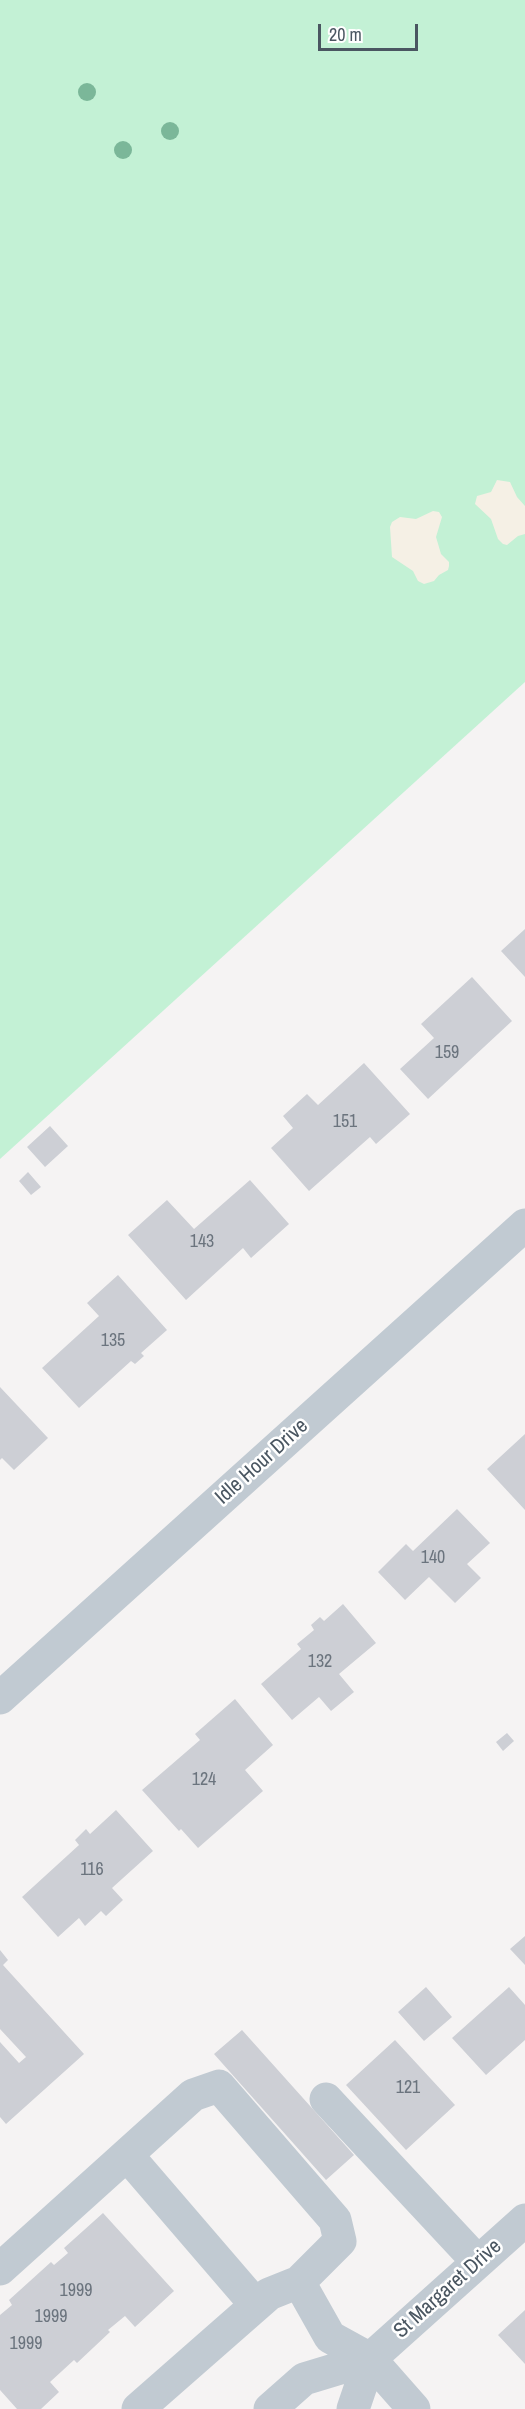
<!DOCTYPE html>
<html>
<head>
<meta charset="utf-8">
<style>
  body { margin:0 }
  #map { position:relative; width:525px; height:2409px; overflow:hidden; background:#f5f3f3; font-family:"Archivo Narrow",sans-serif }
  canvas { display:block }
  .scale { position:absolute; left:318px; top:24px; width:100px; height:27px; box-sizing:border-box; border:3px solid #4a5661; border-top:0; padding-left:8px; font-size:18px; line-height:21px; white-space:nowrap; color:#4a5661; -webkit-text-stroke:4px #fff; paint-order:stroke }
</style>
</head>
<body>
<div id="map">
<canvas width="525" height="2409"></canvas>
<div class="scale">20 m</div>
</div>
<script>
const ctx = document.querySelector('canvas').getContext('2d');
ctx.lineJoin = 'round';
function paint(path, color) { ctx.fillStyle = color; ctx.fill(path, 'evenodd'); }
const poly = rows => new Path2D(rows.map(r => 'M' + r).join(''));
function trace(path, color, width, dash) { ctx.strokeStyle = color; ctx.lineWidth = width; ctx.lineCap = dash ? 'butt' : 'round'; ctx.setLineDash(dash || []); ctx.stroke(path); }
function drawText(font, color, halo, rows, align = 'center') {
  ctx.font = font + ' "Archivo Narrow",sans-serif'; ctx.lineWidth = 5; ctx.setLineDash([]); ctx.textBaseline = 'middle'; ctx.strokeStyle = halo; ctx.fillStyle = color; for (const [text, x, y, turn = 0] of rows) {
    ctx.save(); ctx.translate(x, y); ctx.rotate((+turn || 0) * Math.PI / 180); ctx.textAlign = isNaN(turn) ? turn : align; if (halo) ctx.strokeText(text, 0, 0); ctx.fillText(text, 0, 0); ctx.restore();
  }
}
paint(poly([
  [0,0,525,0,525,682,0,1159]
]), '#c3f1d5');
paint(poly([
  [497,480,510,482,517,497,525,506,525,534,518,536,507,545,503,544,498,539,491,519,475,504,477,496,491,492],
  [433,511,439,512,442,517,436,537,441,554,449,562,449,566,448,570,439,575,434,581,424,584,418,581,413,571,392,557,390,527,392,522,400,517,416,519]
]), '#f5f0e5');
paint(poly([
  [525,929,525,977,501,951],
  [472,977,512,1021,428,1099,400,1069,434,1038,421,1024],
  [364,1063,410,1114,376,1144,370,1137,309,1191,271,1148,293,1128,283,1116,307,1094,318,1105],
  [50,1126,68,1146,45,1167,27,1147],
  [28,1172,41,1187,31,1195,19,1181],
  [250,1180,289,1224,251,1258,243,1248,186,1300,128,1235,167,1200,194,1229],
  [118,1275,167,1330,141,1353,144,1356,135,1364,131,1361,79,1408,42,1368,99,1316,87,1303],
  [0,1387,48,1438,14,1470,2,1458,0,1460],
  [525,1434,525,1510,487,1469],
  [457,1509,490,1543,467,1564,481,1578,455,1603,429,1577,405,1600,378,1572,406,1544,413,1551],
  [343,1604,376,1643,339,1674,354,1692,331,1711,319,1697,292,1720,261,1684,301,1649,297,1644,314,1630,311,1625,320,1617,324,1621],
  [235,1699,273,1745,245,1770,263,1791,198,1848,181,1829,179,1831,142,1790,200,1740,195,1734],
  [507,1733,514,1741,503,1751,496,1742],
  [116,1810,153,1851,112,1888,123,1900,106,1916,101,1911,85,1926,79,1918,58,1937,22,1897,79,1845,75,1840,86,1829,90,1834],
  [525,1936,525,1965,510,1949],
  [0,1950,8,1960,3,1965,84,2054,6,2124,0,2117,0,2042,19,2063,26,2057,0,2029],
  [426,1987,452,2017,424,2041,398,2012],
  [509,1987,525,2005,525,2040,486,2075,452,2038],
  [242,2030,354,2155,326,2180,214,2054],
  [395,2040,455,2105,406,2150,346,2085],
  [103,2213,174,2291,135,2327,125,2316,108,2330,110,2332,77,2363,74,2360,50,2382,59,2392,41,2409,17,2409,0,2390,0,2315,12,2305,9,2300,51,2262,54,2265,68,2253,64,2248],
  [525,2310,525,2364,498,2335]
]), '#cdcfd5');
trace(poly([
  [0,1698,525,1225],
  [326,2099,478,2262],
  [127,2155,256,2305],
  [0,2269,193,2095,219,2086,335,2220,340,2241,299,2282,269,2294,138,2409],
  [299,2282,330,2337,370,2359,414,2409],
  [270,2409,304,2379,370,2359,525,2220],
  [353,2409,370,2359]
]), '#c1cad2', 33);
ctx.fillStyle = '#7bb799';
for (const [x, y] of [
  [87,92],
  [170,131],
  [123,150]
]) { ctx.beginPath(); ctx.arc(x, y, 9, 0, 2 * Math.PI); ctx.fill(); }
drawText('18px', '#6b747e', null, [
  ["159",447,1053],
  ["151",345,1122],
  ["143",202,1242],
  ["135",113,1341],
  ["140",433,1558],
  ["132",320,1662],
  ["124",204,1780],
  ["116",92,1870],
  ["121",408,2088],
  ["1999",76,2291],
  ["1999",51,2317],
  ["1999",26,2344]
]);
drawText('21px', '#4a5661', '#fff', [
  ["Idle Hour Drive",262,1462,-42],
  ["St Margaret Drive",448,2289,-42]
]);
</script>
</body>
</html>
